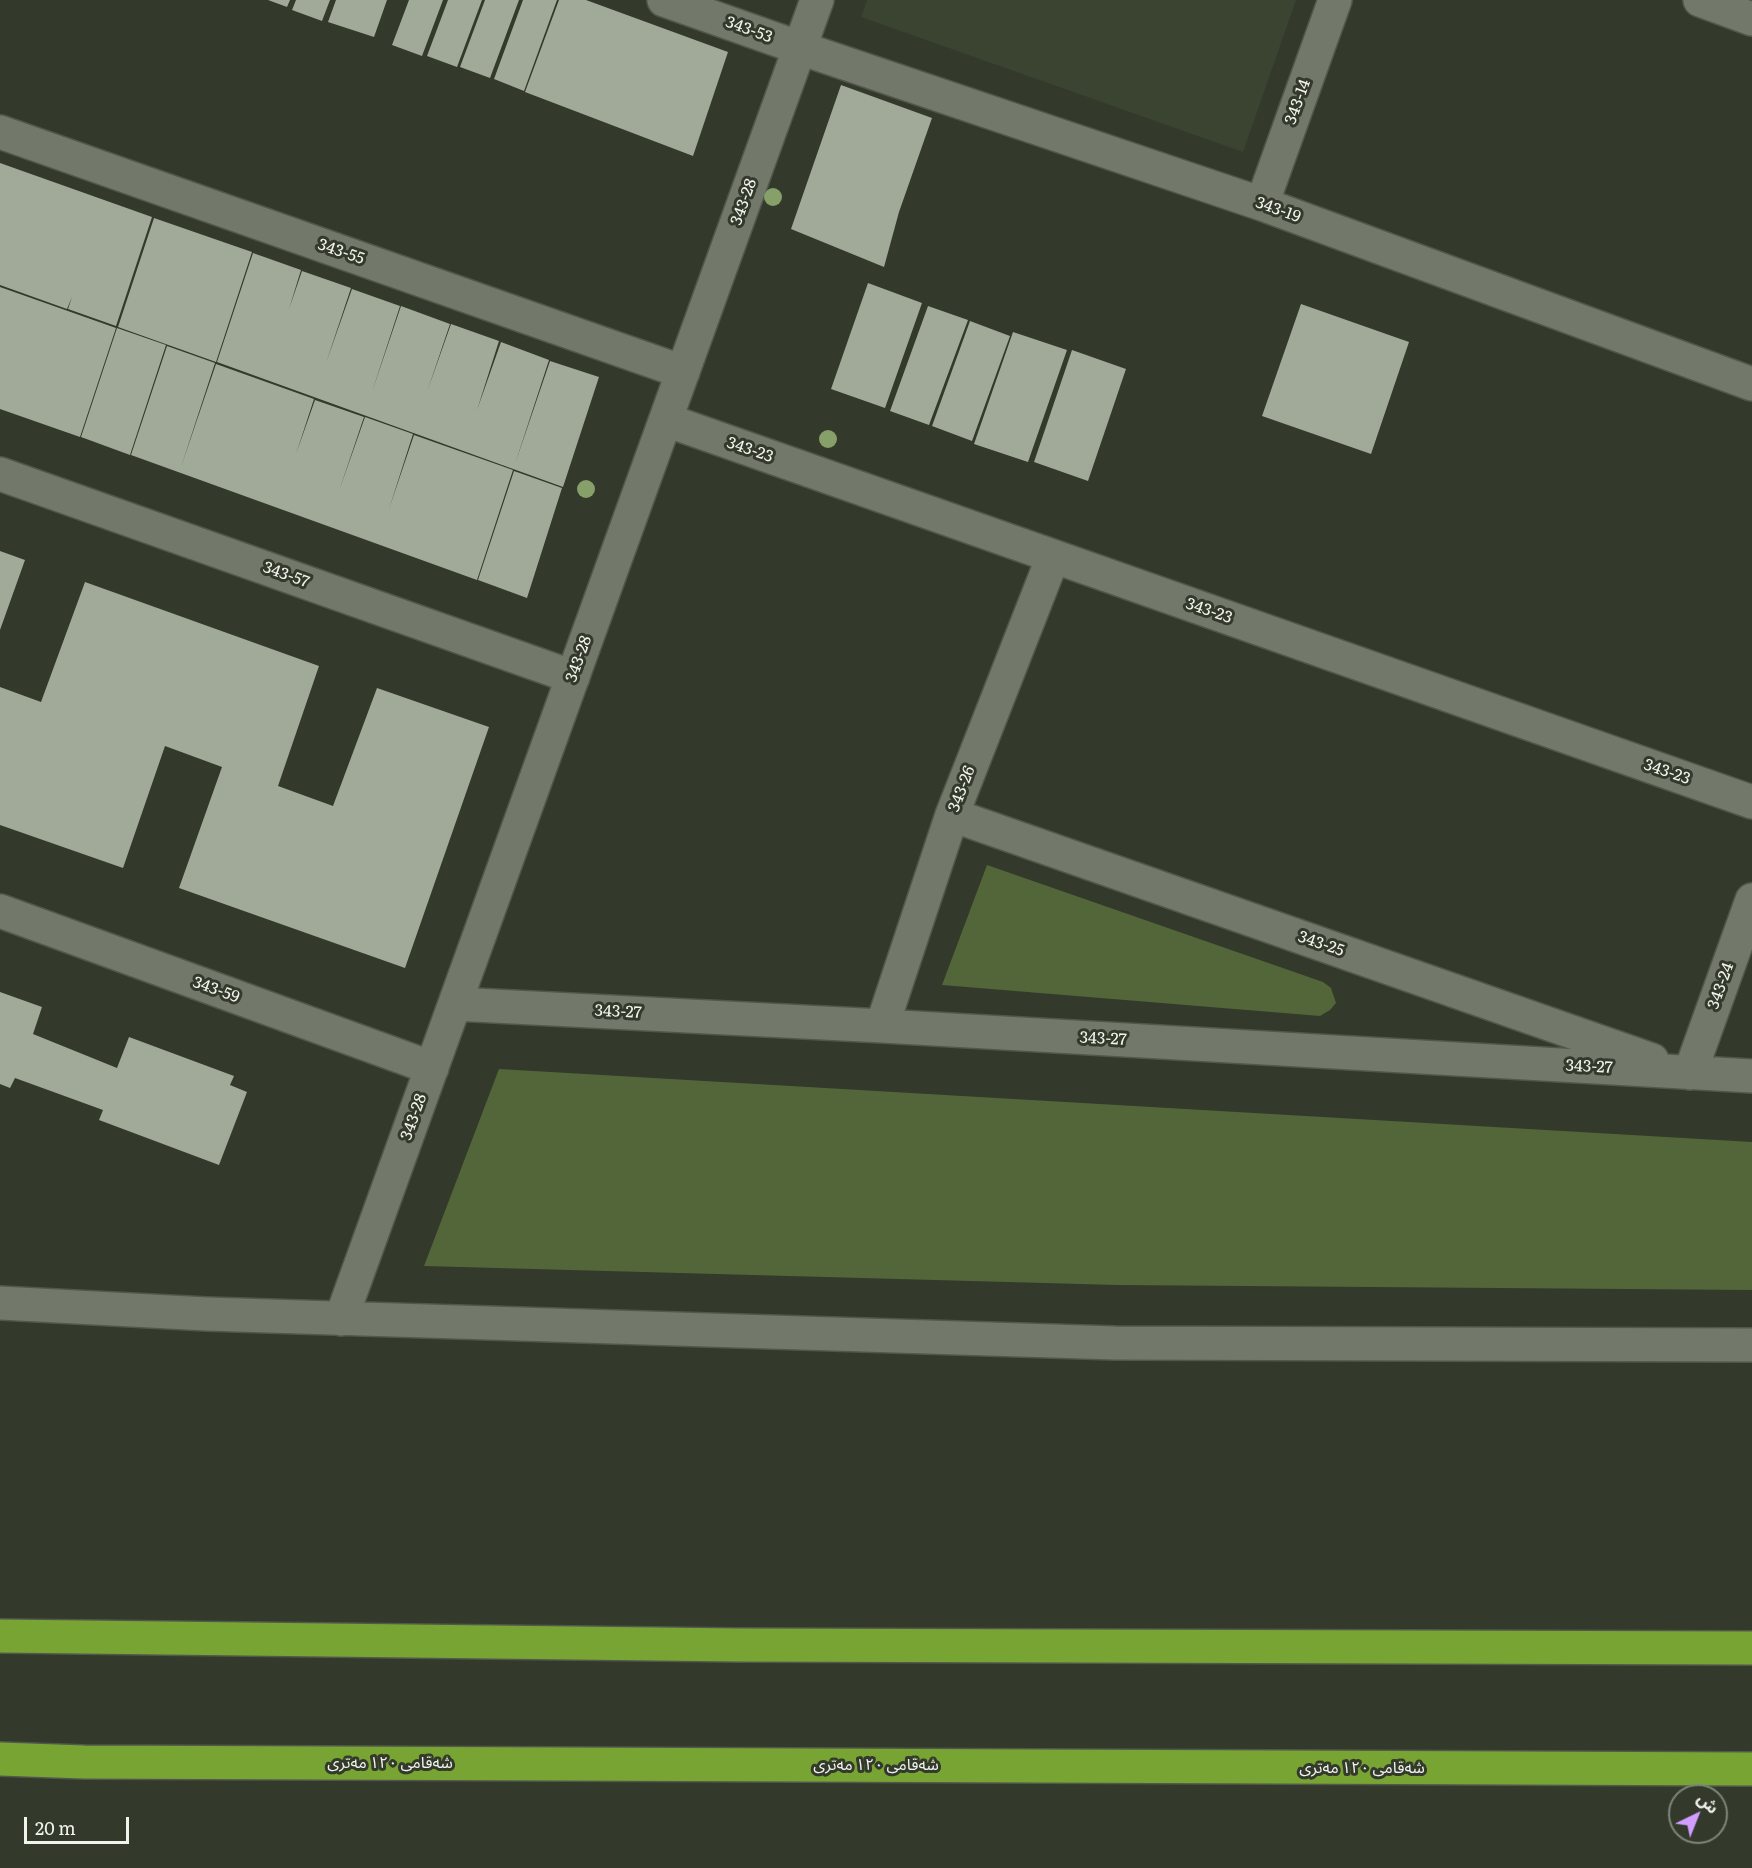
<!DOCTYPE html>
<html>
<head>
<meta charset="utf-8">
<style>
  body { margin:0 }
  #map { position:relative; width:1752px; height:1868px; overflow:hidden; background:#33392b; font-family:Literata,"Noto Sans Arabic",serif }
  canvas { display:block }
  .north { position:absolute; left:1668px; top:1784px; width:60px; height:60px; box-sizing:border-box; background:#33392b; border:2px solid #7f8478; border-radius:50%; rotate:43deg; font-size:16px; font-weight:700; line-height:24px; text-align:center; color:#f0f4ec }
  .north::after { content:''; display:block; margin:auto; width:21px; height:27px; background:#d19dfe; clip-path:polygon(50% 0,100% 100%,50% 72%,0 100%) }
  .scale { position:absolute; left:24px; top:1817px; width:105px; height:27px; box-sizing:border-box; border:3px solid #f0f4ec; border-top:0; padding-left:8px; font-size:18px; line-height:21px; white-space:nowrap; color:#f0f4ec; -webkit-text-stroke:4px #33392b; paint-order:stroke }
</style>
</head>
<body>
<div id="map">
<canvas width="1752" height="1868"></canvas>
<div class="north">ش</div>
<div class="scale">20 m</div>
</div>
<script>
const ctx = document.querySelector('canvas').getContext('2d');
ctx.lineJoin = 'round';
function paint(path, color) { ctx.fillStyle = color; ctx.fill(path, 'evenodd'); }
const poly = rows => new Path2D(rows.map(r => 'M' + r).join(''));
function trace(path, color, width, dash) { ctx.strokeStyle = color; ctx.lineWidth = width; ctx.lineCap = dash ? 'butt' : 'round'; ctx.setLineDash(dash || []); ctx.stroke(path); }
function drawText(font, color, halo, rows, align = 'center') {
  ctx.font = font + ' Literata,"Noto Sans Arabic",serif'; ctx.lineWidth = 6; ctx.setLineDash([]); ctx.textBaseline = 'middle'; ctx.strokeStyle = halo; ctx.fillStyle = color; for (const [text, x, y, turn = 0] of rows) {
    ctx.save(); ctx.translate(x, y); ctx.rotate((+turn || 0) * Math.PI / 180); ctx.textAlign = isNaN(turn) ? turn : align; if (halo) ctx.strokeText(text, 0, 0); ctx.fillText(text, 0, 0); ctx.restore();
  }
}
paint(poly([
  [867,0,1296,0,1243,152,861,17]
]), '#3b4430');
paint(poly([
  [987,865,1323,982,1331,988,1336,1003,1330,1010,1320,1016,942,985],
  [499,1069,1752,1142,1752,1290,1117,1285,424,1266]
]), '#52663a');
paint(poly([
  [268,0,290,0,287,7],
  [296,0,330,0,322,21,292,10],
  [336,0,387,0,374,37,328,22],
  [409,0,443,0,422,56,392,45],
  [448,0,482,0,457,67,427,56],
  [485,0,519,0,490,78,460,67],
  [523,0,557,0,524,91,494,79],
  [559,0,586,0,728,52,693,156,525,92],
  [841,85,932,118,899,212,884,267,791,229],
  [0,163,152,217,116,326,68,309,72,297,67,309,0,285],
  [154,218,252,252,216,362,118,327],
  [253,253,301,270,289,309,302,271,351,288,326,363,352,289,400,306,372,392,401,306,450,324,427,392,451,324,499,341,477,410,501,342,549,360,515,464,550,361,599,377,563,487,217,362],
  [868,283,922,303,885,408,831,389],
  [0,287,116,328,80,437,0,409],
  [1301,304,1409,342,1371,454,1262,416],
  [928,306,968,320,929,425,890,411],
  [970,321,1010,336,972,441,932,426],
  [117,328,166,345,130,455,81,437],
  [1013,332,1067,350,1028,462,974,444],
  [167,346,215,363,181,467,216,364,314,399,296,454,315,400,364,417,339,491,365,417,413,434,389,509,414,435,513,470,477,580,131,455],
  [1072,350,1126,369,1088,481,1034,462],
  [514,471,562,488,527,598,478,580],
  [0,551,25,560,0,630],
  [85,582,319,666,278,786,333,806,377,688,489,727,405,968,179,888,222,767,165,746,123,868,0,825,0,687,41,702],
  [0,992,42,1007,33,1034,117,1068,129,1037,234,1076,230,1085,247,1092,219,1165,99,1120,103,1110,15,1078,10,1088,0,1084]
]), '#a1a998');
const minor = poly([
  [664,0,800,48,1262,204,1752,384],
  [1700,0,1752,19],
  [0,132,683,372],
  [1262,204,1335,0],
  [666,420,1752,802],
  [0,474,573,677],
  [952,815,1652,1060],
  [0,911,432,1068],
  [455,1004,882,1026,1752,1076],
  [882,1026,952,815,1053,557],
  [1690,1073,1752,900],
  [0,1303,207,1314,1115,1343,1752,1345],
  [341,1319,817,0]
]);
const highway = poly([
  [0,1636,738,1645,1752,1648],
  [0,1759,84,1762,1752,1769]
]);
trace(minor, '#52574b', 36);
trace(highway, '#52574b', 36);
trace(minor, '#72796a', 33);
trace(highway, '#78a434', 33);
ctx.fillStyle = '#879f68';
for (const [x, y] of [
  [773,197],
  [828,439],
  [586,489]
]) { ctx.beginPath(); ctx.arc(x, y, 9, 0, 2 * Math.PI); ctx.fill(); }
drawText('16px', '#f0f4ec', '#33392b', [
  ["343-53",749,30,20],
  ["343-14",1298,102,-70],
  ["343-28",744,202,-70],
  ["343-19",1278,210,20],
  ["343-55",341,252,19],
  ["343-23",750,450,19],
  ["343-57",286,575,20],
  ["343-23",1209,611,19],
  ["343-28",579,659,-70],
  ["343-23",1667,772,19],
  ["343-26",962,789,-69],
  ["343-25",1321,944,19],
  ["343-24",1721,986,-70],
  ["343-59",216,990,20],
  ["343-27",618,1012,3],
  ["343-27",1103,1039,3],
  ["343-27",1589,1067,3],
  ["343-28",414,1117,-70],
  ["شەقامی ١٢٠ مەتری",390,1763],
  ["شەقامی ١٢٠ مەتری",876,1765],
  ["شەقامی ١٢٠ مەتری",1362,1768]
]);
</script>
</body>
</html>
